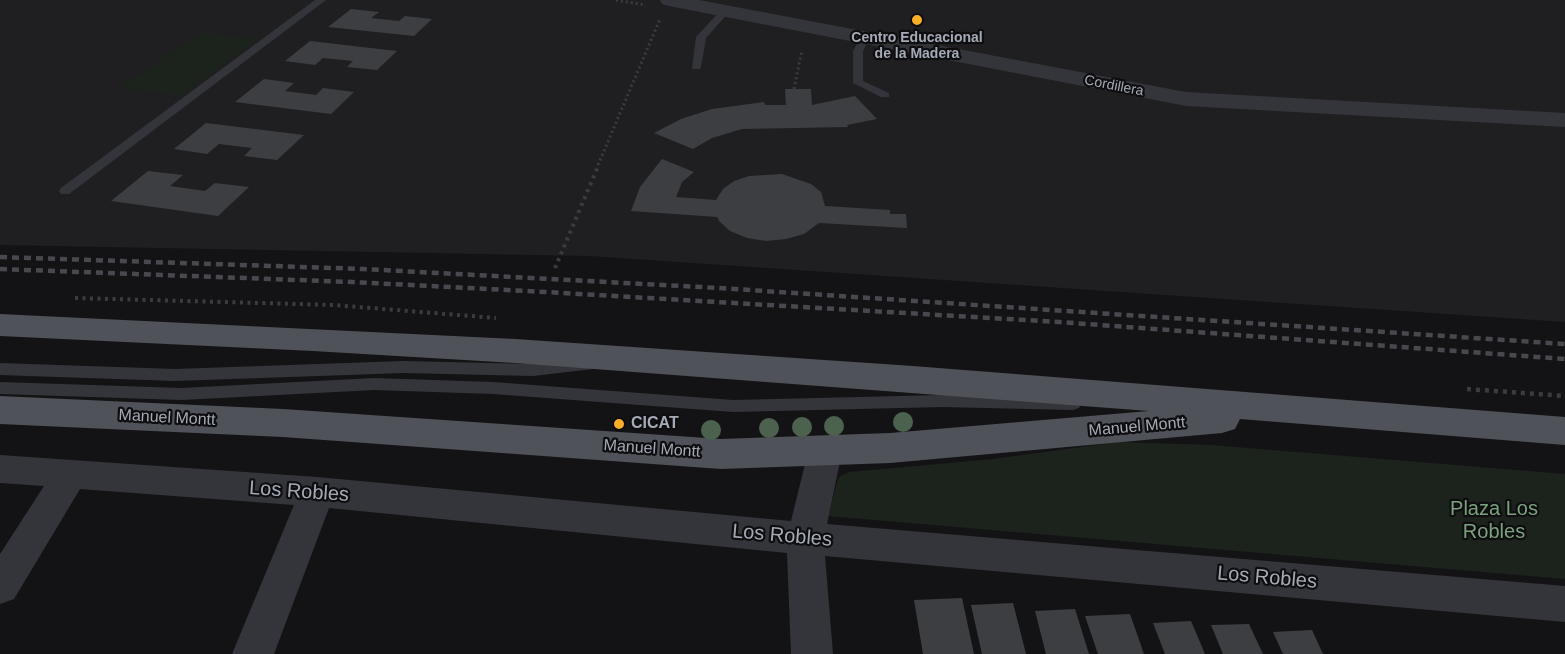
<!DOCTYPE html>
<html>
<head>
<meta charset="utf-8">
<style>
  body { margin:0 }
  canvas { display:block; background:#131315 }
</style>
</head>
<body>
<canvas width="1565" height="654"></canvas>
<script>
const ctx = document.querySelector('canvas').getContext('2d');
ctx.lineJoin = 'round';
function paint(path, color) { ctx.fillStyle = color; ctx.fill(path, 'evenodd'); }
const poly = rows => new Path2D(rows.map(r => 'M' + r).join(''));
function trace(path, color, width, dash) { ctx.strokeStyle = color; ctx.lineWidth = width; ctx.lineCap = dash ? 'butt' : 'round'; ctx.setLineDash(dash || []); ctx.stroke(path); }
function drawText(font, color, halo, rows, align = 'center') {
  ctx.font = font + ' Arial,sans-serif'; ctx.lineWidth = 4.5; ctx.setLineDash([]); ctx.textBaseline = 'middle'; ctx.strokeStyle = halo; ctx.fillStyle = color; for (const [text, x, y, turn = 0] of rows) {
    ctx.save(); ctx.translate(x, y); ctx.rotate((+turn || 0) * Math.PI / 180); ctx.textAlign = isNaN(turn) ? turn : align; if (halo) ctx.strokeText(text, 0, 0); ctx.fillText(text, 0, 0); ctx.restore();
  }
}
paint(poly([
  [0,0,1565,0,1565,322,590,256,0,245]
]), '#1f1f22');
paint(poly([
  [201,32,257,39,181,96,120,88],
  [1118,442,1211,445,1565,474,1565,579,828,516,838,479,842,475,850,472,993,459]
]), '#1b231c');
paint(poly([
  [351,9,379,12,371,18,399,21,405,16,432,19,414,36,328,27],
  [310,41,397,51,377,70,347,67,353,61,323,58,315,65,285,61],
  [264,79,294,83,285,91,316,95,323,88,354,92,331,114,235,102],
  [785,89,811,89,812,105,855,96,877,119,847,125,848,127,742,129,712,138,693,149,654,133,681,119,712,109,764,102,765,105,786,105],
  [206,123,304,135,277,160,244,156,252,148,219,144,207,154,174,149],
  [662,159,694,172,682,182,676,197,716,200,723,189,734,181,749,176,782,174,811,184,821,192,825,206,890,210,890,214,906,214,907,228,819,223,804,234,786,239,766,241,747,238,730,231,719,221,717,217,631,211,640,187],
  [148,171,183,175,170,186,205,191,215,183,249,187,218,216,111,201],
  [962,598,974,654,923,654,914,600],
  [1013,603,1026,654,982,654,971,605],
  [1075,609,1089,654,1046,654,1035,611],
  [1130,614,1144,654,1098,654,1085,616],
  [1191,621,1205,654,1165,654,1153,623],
  [1249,624,1263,654,1223,654,1211,625],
  [1312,630,1323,654,1283,654,1273,632]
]), '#3d3e42');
trace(poly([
  [616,0,646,5],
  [794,89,802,50],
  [598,165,660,19]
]), '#3a3c41', 3, [2, 3]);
trace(poly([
  [555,268,599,164],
  [75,298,333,305,496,318]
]), '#3a3c41', 4, [3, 4.5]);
trace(poly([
  [1467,389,1565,396]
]), '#3a3c41', 4.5, [4, 5]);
paint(poly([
  [315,0,326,0,69,194,61,194,59,191,61,188,315,0],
  [722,9,730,11,706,38,701,67,700,69,692,69,696,37,722,9],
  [861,36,870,38,863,51,863,81,889,93,889,97,881,97,853,83,853,51,861,36],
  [587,359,593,361,595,365,593,369,533,376,404,373,175,381,0,375,0,363,175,369,404,361,533,364,587,359],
  [374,378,493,382,733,400,942,395,1073,398,1079,400,1081,404,1079,408,1073,410,942,407,733,412,493,394,374,390,182,400,0,394,0,382,182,388,374,378]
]), '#34353a');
paint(poly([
  [660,0,699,0,1186,92,1565,113,1565,127,1186,106,669,6,662,4,660,0],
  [825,438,837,442,842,452,827,524,1565,586,1565,622,825,556,833,654,791,654,787,553,329,508,274,654,232,654,294,505,80,489,14,599,0,604,0,554,44,486,0,483,0,455,317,477,791,521,808,452,813,442,825,438]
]), '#34353a');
paint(poly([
  [0,314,515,339,913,366,1565,417,1565,445,1240,419,1235,429,1222,433,890,463,721,469,283,437,0,424,0,396,283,409,721,439,890,433,1149,411,515,363,313,351,0,336,0,314]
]), '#505259');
trace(poly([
  [0,257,363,269,719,288,1565,344],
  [0,269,352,282,546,292,1059,322,1565,359]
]), '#47494f', 4.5, [7, 5]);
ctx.fillStyle = '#4c624e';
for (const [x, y] of [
  [903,422],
  [834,426],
  [802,427],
  [769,428],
  [711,430]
]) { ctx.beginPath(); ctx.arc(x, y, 10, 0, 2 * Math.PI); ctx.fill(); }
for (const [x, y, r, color] of [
  [917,20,6,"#f7af29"],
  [619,424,6,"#f7af29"]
]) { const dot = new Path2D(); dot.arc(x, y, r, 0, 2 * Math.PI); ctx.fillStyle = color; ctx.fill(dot); trace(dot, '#0e0e10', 2); }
drawText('bold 14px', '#a4aab6', '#0e0e10', [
  ["Centro Educacional",917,38],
  ["de la Madera",917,54]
]);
drawText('14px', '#a4aab6', '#0e0e10', [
  ["Cordillera",1114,86,11]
]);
drawText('16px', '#a4aab6', '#0e0e10', [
  ["Manuel Montt",167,418,3],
  ["Manuel Montt",1137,427,-5],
  ["Manuel Montt",652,449,4]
]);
drawText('bold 16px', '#a4aab6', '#0e0e10', [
  ["CICAT",631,424]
], 'left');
drawText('20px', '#a4aab6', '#0e0e10', [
  ["Los Robles",299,492,4],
  ["Los Robles",782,536,5],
  ["Los Robles",1267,578,5]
]);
drawText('20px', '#7ba27c', '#0e0e10', [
  ["Plaza Los",1494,509],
  ["Robles",1494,532]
]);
</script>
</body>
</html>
